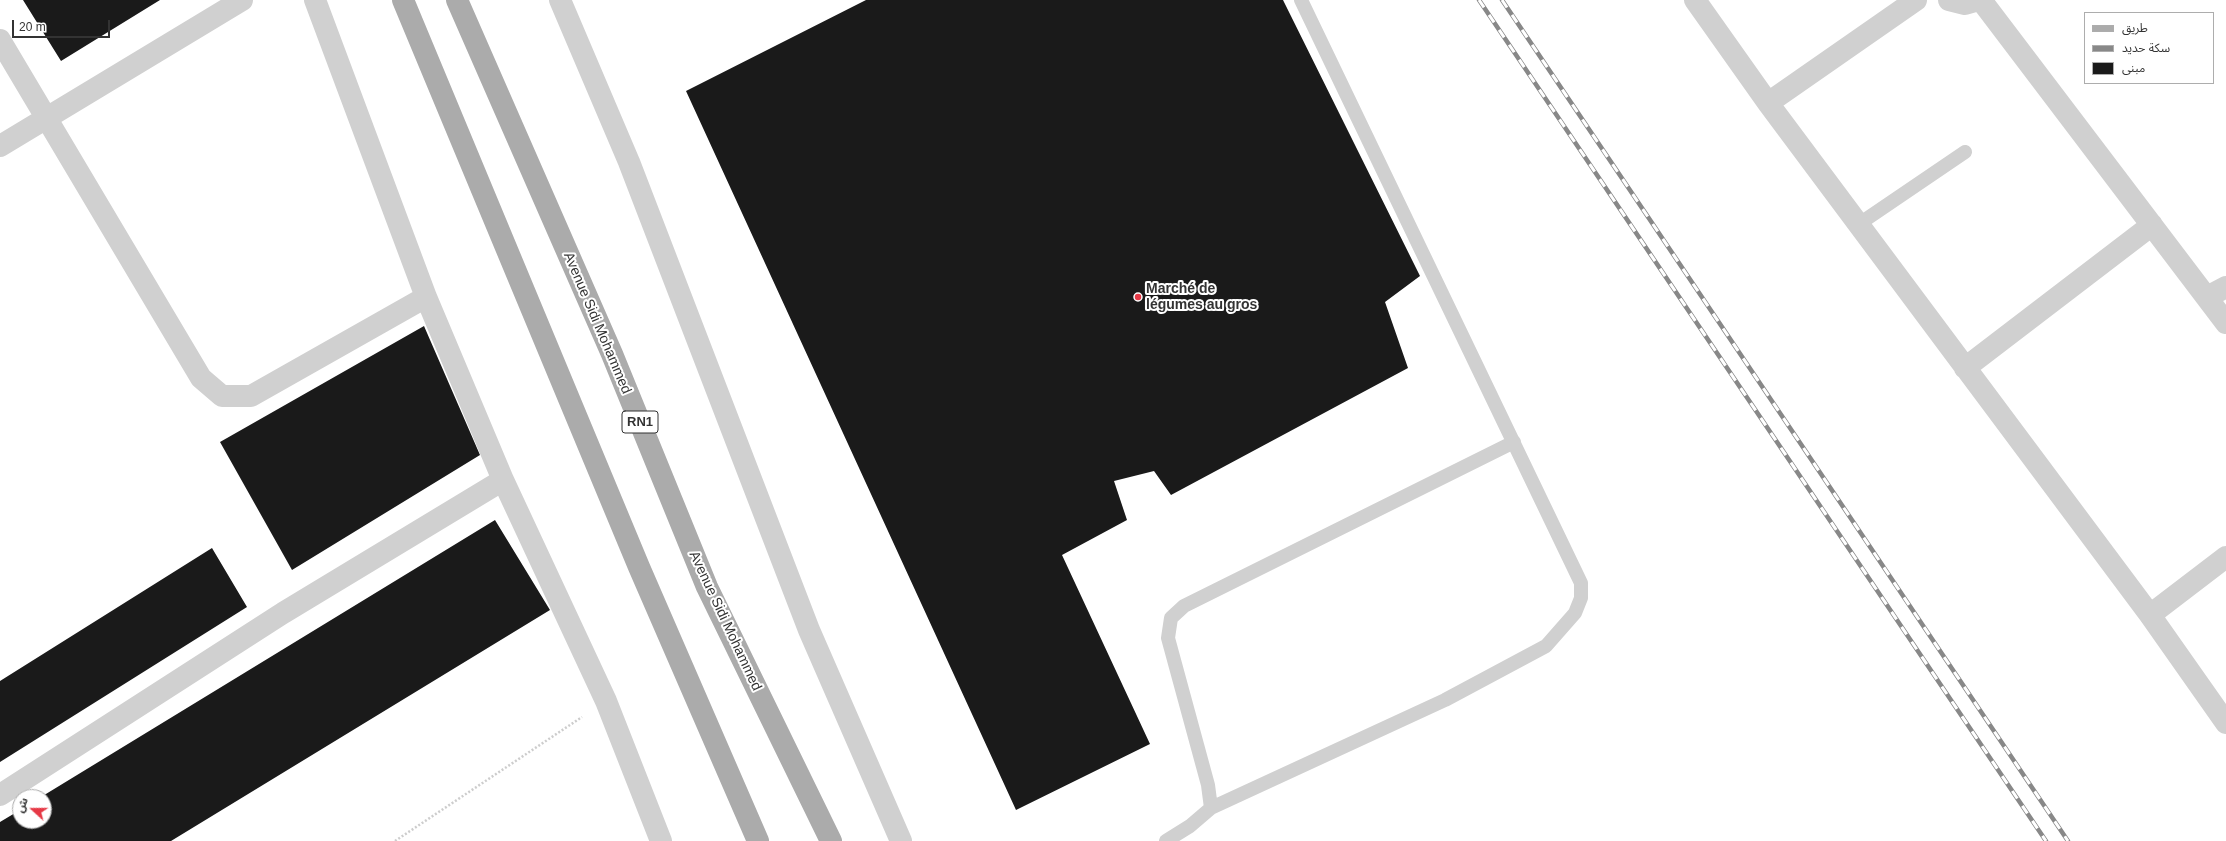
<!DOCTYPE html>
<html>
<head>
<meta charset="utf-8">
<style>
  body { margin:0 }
  #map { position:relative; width:2226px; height:841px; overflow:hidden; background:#fff; font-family:Helvetica,"Noto Sans Arabic",sans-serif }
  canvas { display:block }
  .legend { position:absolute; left:2084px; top:12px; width:130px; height:72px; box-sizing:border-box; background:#fff; border:1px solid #adadad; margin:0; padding:5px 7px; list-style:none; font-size:12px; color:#333 }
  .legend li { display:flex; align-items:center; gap:8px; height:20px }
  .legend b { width:20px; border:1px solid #adadad }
  .north { position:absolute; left:12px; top:789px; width:40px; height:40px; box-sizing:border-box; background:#fff; border:1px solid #adadad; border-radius:50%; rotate:291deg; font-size:11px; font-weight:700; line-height:16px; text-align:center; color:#333 }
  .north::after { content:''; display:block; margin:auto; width:14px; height:18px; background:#e63946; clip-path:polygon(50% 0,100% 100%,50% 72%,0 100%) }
  .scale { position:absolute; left:12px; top:20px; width:98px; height:18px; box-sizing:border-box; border:2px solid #333; border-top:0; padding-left:5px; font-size:12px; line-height:14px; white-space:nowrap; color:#333; -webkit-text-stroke:3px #fff; paint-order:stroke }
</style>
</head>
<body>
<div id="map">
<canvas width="2226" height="841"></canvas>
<ul class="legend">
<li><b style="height:5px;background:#ababab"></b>طريق</li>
<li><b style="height:5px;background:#888"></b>سكة حديد</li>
<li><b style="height:11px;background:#1a1a1a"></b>مبنى</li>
</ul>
<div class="north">ش</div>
<div class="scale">20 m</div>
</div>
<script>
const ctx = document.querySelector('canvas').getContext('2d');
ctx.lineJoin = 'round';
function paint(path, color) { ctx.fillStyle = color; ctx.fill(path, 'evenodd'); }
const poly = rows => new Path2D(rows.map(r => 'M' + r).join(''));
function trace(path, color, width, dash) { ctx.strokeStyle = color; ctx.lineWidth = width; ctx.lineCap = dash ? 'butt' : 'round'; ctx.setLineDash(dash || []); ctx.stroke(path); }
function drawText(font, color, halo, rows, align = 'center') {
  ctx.font = font + ' Helvetica,sans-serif'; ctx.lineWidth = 4; ctx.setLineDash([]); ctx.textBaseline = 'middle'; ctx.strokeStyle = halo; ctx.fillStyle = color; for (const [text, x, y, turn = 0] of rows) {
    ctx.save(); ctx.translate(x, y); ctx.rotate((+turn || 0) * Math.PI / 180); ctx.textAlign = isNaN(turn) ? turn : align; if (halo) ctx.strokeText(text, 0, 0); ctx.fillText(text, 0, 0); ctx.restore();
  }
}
paint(poly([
  [23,0,160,0,61,61],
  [866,0,1283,0,1420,276,1385,302,1408,368,1171,495,1154,471,1114,481,1127,520,1062,555,1150,744,1016,810,686,91],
  [424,326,480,455,292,570,220,442],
  [495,520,550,610,171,841,0,841,0,822,20,810,20,821,44,821,44,797,41,797],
  [212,548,247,607,0,762,0,681]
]), '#1a1a1a');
trace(poly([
  [395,841,582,717]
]), '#cdcdcd', 2.5, [2, 2]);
trace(poly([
  [1859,224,1965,152],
  [1211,808,1445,700,1546,646,1575,613,1581,598,1581,583,1301,0],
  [1166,841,1190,826,1211,808,1208,785,1168,638,1171,618,1184,606,1514,442]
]), '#d0d0d0', 14);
trace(poly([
  [315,0,426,297,503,480,606,701,661,841],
  [560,0,629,162,809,630,901,841],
  [1695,0,1768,103,2150,615,2226,723],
  [1949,0,1965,4,1979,0],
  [1981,0,2226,323],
  [0,40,201,378,222,396,251,396,426,297],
  [1768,103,1916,0],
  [0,146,242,0],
  [2207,297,2226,287],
  [1965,368,2152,225],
  [2150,615,2226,557],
  [0,795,283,613,503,480]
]), '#d0d0d0', 22);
trace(poly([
  [403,0,639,567,758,841],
  [457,0,612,354,707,587,831,841]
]), '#ababab', 22);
const rail = poly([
  [1479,0,2046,841],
  [1502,0,2068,841]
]);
trace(rail, '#888', 4.5);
trace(rail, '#fff', 3, [9]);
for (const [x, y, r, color] of [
  [1138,297,4,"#e63946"]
]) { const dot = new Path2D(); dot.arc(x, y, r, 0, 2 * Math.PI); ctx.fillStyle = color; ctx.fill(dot); trace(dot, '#fff', 1.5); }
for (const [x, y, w] of [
  [640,422,36]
]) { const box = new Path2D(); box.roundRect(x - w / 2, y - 11, w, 22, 3); ctx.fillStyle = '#fff'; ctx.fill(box); trace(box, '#333', 1); }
drawText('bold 13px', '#333', null, [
  ["RN1",640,422]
]);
drawText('bold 14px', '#333', '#fff', [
  ["Marché de",1146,289],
  ["légumes au gros",1146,305]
], 'left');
drawText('14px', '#333', '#fff', [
  ["Avenue Sidi Mohammed",597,323,67],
  ["Avenue Sidi Mohammed",725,621,65]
]);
</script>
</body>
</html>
